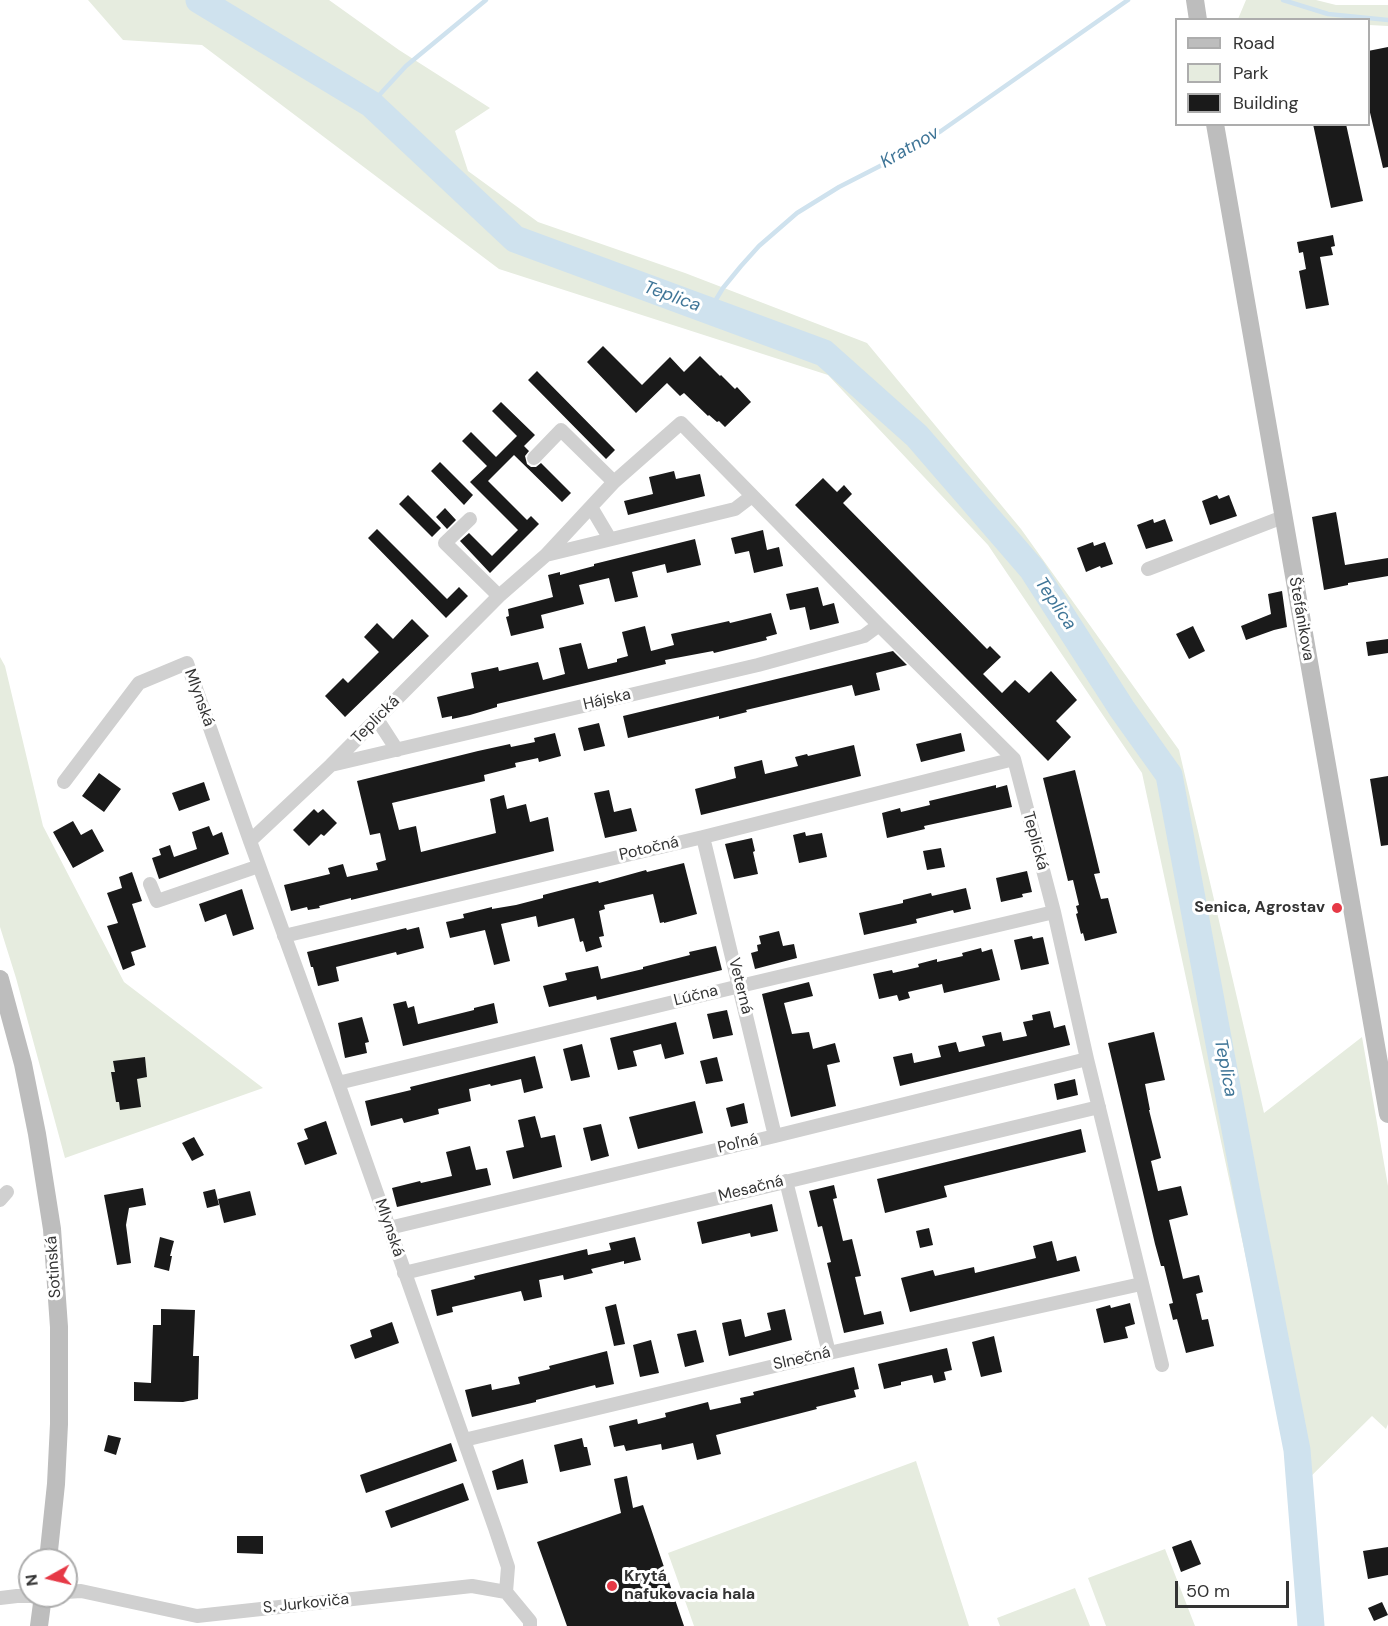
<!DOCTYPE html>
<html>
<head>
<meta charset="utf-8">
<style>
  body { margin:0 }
  #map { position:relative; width:1388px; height:1626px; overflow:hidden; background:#fff; font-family:"DM Sans",sans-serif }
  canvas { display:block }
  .legend { position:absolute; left:1175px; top:18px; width:195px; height:108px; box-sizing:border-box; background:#fff; border:2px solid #adadad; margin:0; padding:8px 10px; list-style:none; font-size:18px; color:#333 }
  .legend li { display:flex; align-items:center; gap:12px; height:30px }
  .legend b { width:30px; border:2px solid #adadad }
  .north { position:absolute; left:18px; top:1548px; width:60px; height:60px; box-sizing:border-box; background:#fff; border:2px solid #adadad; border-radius:50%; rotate:262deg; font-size:16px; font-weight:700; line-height:24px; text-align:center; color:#333 }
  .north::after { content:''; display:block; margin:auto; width:21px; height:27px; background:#e63946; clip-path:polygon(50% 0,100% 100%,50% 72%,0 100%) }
  .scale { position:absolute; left:1175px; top:1581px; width:114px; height:27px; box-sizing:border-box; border:3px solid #333; border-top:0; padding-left:8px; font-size:18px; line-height:21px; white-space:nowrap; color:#333; -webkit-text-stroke:4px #fff; paint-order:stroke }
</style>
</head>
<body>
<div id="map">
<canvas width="1388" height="1626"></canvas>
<ul class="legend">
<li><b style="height:8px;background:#bdbdbd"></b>Road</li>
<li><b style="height:16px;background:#e6ecdf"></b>Park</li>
<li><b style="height:16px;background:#1a1a1a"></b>Building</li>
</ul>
<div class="north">N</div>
<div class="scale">50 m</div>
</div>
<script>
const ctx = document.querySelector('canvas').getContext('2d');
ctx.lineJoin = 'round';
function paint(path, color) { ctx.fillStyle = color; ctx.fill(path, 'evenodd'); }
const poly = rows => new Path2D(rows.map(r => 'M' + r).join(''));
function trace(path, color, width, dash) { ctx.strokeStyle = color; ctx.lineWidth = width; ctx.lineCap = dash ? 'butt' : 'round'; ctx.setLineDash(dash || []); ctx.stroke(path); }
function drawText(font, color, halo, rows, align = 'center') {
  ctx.font = font + ' "DM Sans",sans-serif'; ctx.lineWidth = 6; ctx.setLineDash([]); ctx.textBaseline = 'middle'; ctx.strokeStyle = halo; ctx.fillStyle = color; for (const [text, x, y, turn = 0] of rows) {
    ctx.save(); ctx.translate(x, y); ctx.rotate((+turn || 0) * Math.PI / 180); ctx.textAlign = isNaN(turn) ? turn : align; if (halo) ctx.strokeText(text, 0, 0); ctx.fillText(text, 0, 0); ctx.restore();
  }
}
paint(poly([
  [88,0,329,0,399,50,490,108,455,131,468,171,538,222,685,273,867,343,1021,529,1179,750,1264,1113,1362,1037,1388,1186,1388,1424,1386,1429,1372,1416,1296,1491,1142,773,988,545,828,375,499,269,202,45,123,40],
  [1246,0,1316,0,1336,5,1388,5,1388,26,1369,25,1368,20,1238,19],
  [0,657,5,666,43,826,124,982,263,1088,65,1158,16,978,0,927],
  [916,1461,969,1626,694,1626,668,1553],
  [1165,1549,1195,1626,1106,1626,1088,1578],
  [1075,1588,1090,1626,1000,1626,997,1618]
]), '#e6ecdf');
trace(poly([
  [1283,0,1328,14,1388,20],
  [371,104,406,66,486,0],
  [709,311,723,288,741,266,759,246,797,213,839,187,882,165,941,131,1128,0]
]), '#cfe2ee', 4.5);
trace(poly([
  [199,0,371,104,515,239,824,353,917,436,1032,569,1122,709,1169,775,1248,1199,1297,1450,1311,1626]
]), '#cfe2ee', 27);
paint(poly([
  [1388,47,1388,167,1383,168,1368,104,1368,51],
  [1313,124,1346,124,1363,201,1331,208],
  [1333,235,1335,246,1331,247,1333,255,1320,257,1329,305,1306,309,1299,271,1306,269,1303,252,1299,253,1297,242],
  [603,346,642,385,670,357,684,372,700,356,720,376,721,375,735,389,737,387,751,402,725,427,719,421,717,422,709,415,708,416,684,393,680,396,667,383,636,413,587,362],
  [537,371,615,450,606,459,528,380],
  [501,402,535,435,524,446,529,451,525,456,527,464,531,467,536,467,541,463,571,493,562,502,514,455,488,481,527,520,531,516,539,524,490,573,460,541,469,533,492,556,518,530,470,482,487,466,462,441,471,432,496,457,517,436,492,411],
  [440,462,473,495,464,505,431,471],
  [674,471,676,479,700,474,705,496,628,515,624,501,653,494,649,477],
  [823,478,837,492,844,485,852,494,843,503,987,649,990,646,1001,657,983,674,1002,693,1015,680,1029,693,1051,671,1077,700,1056,721,1071,737,1048,761,795,505],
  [408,495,441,528,432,537,399,504],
  [1217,495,1219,499,1229,495,1237,516,1210,525,1202,501],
  [445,508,456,520,447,529,436,517],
  [1336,512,1345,565,1388,558,1388,576,1348,583,1348,585,1324,590,1312,517],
  [1153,519,1154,523,1165,519,1173,541,1146,549,1137,525],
  [377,529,447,599,459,587,468,596,446,618,368,538],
  [763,530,767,550,779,547,783,566,754,573,749,551,735,554,731,538],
  [695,539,701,565,667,573,665,564,632,572,638,597,615,602,609,578,579,585,584,604,541,615,544,628,511,636,506,617,509,616,508,609,553,597,548,575,560,572,560,575,594,566,594,564],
  [1093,542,1094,546,1105,542,1113,564,1101,568,1100,566,1086,572,1077,548],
  [818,587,823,606,834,603,839,623,810,630,805,607,790,610,786,594],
  [1282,591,1287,627,1274,630,1246,640,1241,626,1271,614,1268,594],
  [771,613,777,634,766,637,767,640,714,653,713,651,665,660,666,664,497,704,497,707,470,715,452,719,452,716,442,718,437,697,474,688,471,673,498,667,499,671,538,662,543,680,565,674,559,648,581,643,588,669,617,662,617,659,628,656,622,632,645,626,651,651,674,645,671,634,729,621,730,623],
  [412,619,429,636,345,717,325,696,343,678,348,683,379,652,364,637,377,623,393,639],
  [1193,626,1205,651,1189,659,1176,634],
  [1388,639,1388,653,1368,656,1366,642],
  [893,651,907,665,876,673,880,690,855,696,852,685,746,710,747,712,719,719,719,716,628,738,623,716],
  [599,723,605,746,584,751,578,728],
  [555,733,561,756,539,762,538,758,515,763,516,767,484,775,485,781,392,803,399,830,416,826,421,852,496,833,490,799,504,795,507,809,526,804,530,822,548,817,554,851,351,900,351,898,319,906,320,908,308,910,307,907,291,911,284,885,330,874,328,868,343,864,347,877,378,870,376,863,386,860,380,833,370,835,357,781,478,751,510,744,511,747,535,742,534,738],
  [961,733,965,751,921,762,916,744],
  [854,745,861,776,701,815,695,789,736,778,734,767,762,760,765,774,798,766,795,757,807,754,808,756],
  [1075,770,1100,873,1094,874,1101,899,1108,898,1117,933,1085,941,1083,933,1081,934,1076,914,1078,913,1076,906,1079,905,1073,880,1068,881,1043,778],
  [99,773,121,789,104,812,82,796],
  [1388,776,1388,845,1381,846,1370,779],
  [204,782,210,800,179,811,172,793],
  [996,785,996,788,1007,785,1012,807,924,826,925,829,887,838,882,813,900,808,901,812,930,805,929,801],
  [609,790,614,812,631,808,637,831,605,838,594,793],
  [314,809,318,813,323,809,337,823,324,836,321,834,309,846,293,830],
  [73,821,81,835,92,829,104,851,73,868,53,832],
  [209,826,213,836,222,832,229,854,159,879,152,858,161,855,159,849,170,845,174,857,197,849,192,832],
  [805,832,806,836,822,833,827,857,799,863,793,835],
  [752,838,755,851,753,852,758,874,734,879,725,844],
  [941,848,945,867,927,870,923,851],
  [684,863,697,914,664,923,664,922,660,923,653,894,604,905,605,909,599,911,604,936,599,937,602,947,586,952,583,941,580,942,574,918,538,927,536,916,501,924,510,961,494,965,485,930,450,938,446,922,464,918,463,914,492,907,492,909,516,905,543,898,543,895,570,888,598,881,599,883,646,870,647,872],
  [1027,871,1032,892,1022,894,1023,897,1001,902,996,878],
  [132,872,142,901,132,904,146,947,131,952,135,965,123,970,107,926,118,923,107,893,122,888,119,877],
  [966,888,971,909,954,913,953,910,916,919,917,923,864,935,859,913,903,903,903,900,931,893,932,896],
  [242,889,254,929,233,936,226,914,205,922,199,904],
  [419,927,424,948,397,955,396,952,336,967,339,981,318,986,313,967,311,967,307,952,406,928,407,930],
  [779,931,783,946,794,944,797,958,755,969,751,953,758,951,757,945,761,944,759,936],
  [1032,936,1033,939,1043,937,1049,964,1021,970,1014,940],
  [716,946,722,970,597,1000,596,996,549,1007,543,986,567,980,565,973,598,966,601,979,643,969,643,967,690,955,689,952],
  [981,948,982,952,992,949,1000,980,944,993,942,984,908,992,910,998,899,1001,897,995,879,999,873,974,892,970,893,973,919,967,918,964,937,959,937,962,963,956,962,953],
  [809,982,813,996,784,1003,792,1034,809,1032,813,1049,835,1043,840,1062,827,1065,836,1106,791,1117,762,994],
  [406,1001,408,1008,414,1006,418,1024,474,1010,474,1008,494,1003,498,1023,403,1046,393,1004],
  [727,1010,733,1035,713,1039,707,1014],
  [1050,1011,1054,1028,1065,1025,1070,1045,900,1086,893,1057,912,1053,914,1063,941,1057,938,1046,956,1042,959,1052,985,1046,982,1036,1001,1032,1003,1041,1027,1036,1023,1022,1033,1020,1032,1015],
  [362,1017,369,1042,365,1043,367,1053,345,1058,338,1023],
  [676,1022,684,1054,665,1059,661,1044,633,1051,637,1066,618,1070,610,1038],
  [1154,1032,1165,1080,1145,1084,1150,1110,1149,1110,1161,1158,1151,1161,1158,1191,1181,1186,1188,1215,1169,1220,1183,1279,1199,1275,1203,1292,1196,1294,1202,1320,1208,1319,1214,1346,1186,1353,1177,1319,1173,1320,1169,1304,1173,1303,1164,1266,1161,1266,1155,1244,1108,1043],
  [582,1044,590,1077,571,1081,563,1049],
  [535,1056,543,1088,524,1093,521,1079,491,1086,490,1084,469,1089,471,1101,438,1109,439,1114,404,1123,402,1118,371,1126,365,1101,411,1090,410,1087],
  [145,1057,147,1077,137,1079,141,1107,120,1110,119,1102,116,1102,111,1072,115,1072,113,1061],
  [717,1057,723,1081,706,1084,700,1061],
  [1075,1079,1078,1095,1057,1100,1054,1084],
  [695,1101,703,1133,638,1149,629,1117],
  [744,1103,748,1123,731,1127,726,1108],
  [535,1116,541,1138,555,1135,562,1167,513,1179,506,1151,524,1147,518,1120],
  [326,1121,337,1154,305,1165,297,1143,308,1139,304,1129],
  [601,1124,609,1156,591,1161,583,1128],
  [1081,1129,1086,1152,944,1186,947,1197,885,1213,877,1179],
  [194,1137,204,1155,192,1161,182,1143],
  [470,1146,476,1170,487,1168,491,1185,397,1207,392,1188,420,1181,421,1183,452,1176,446,1152],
  [834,1185,837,1198,833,1199,843,1241,852,1239,861,1276,855,1277,864,1315,881,1311,884,1324,844,1333,827,1263,831,1262,822,1226,818,1227,809,1191],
  [143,1188,146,1205,129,1208,126,1225,131,1263,117,1265,104,1195],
  [215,1189,219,1205,207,1208,203,1192],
  [250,1191,256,1215,224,1223,218,1199],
  [772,1204,778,1231,751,1237,750,1233,702,1244,697,1222],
  [929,1228,933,1245,920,1248,916,1231],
  [160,1237,174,1241,170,1256,172,1256,169,1271,154,1267],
  [635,1237,641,1260,624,1264,624,1261,591,1269,593,1273,564,1280,563,1275,539,1280,542,1297,524,1301,521,1291,452,1307,453,1312,437,1316,431,1290,475,1279,474,1276,587,1249,588,1255,611,1250,609,1243],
  [1052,1241,1057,1261,1076,1256,1080,1271,910,1312,901,1278,933,1270,935,1276,974,1267,975,1273,1036,1258,1033,1246],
  [1130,1303,1135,1324,1125,1327,1128,1338,1104,1343,1096,1309,1110,1305,1111,1308],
  [616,1304,625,1344,614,1346,605,1307],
  [161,1309,195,1310,193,1356,199,1356,198,1399,183,1402,134,1401,134,1382,151,1383,153,1325,161,1325],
  [785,1309,792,1340,729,1356,722,1323,741,1319,745,1337,771,1330,767,1313],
  [392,1322,399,1343,355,1359,350,1345,372,1337,370,1330],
  [696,1330,704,1362,685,1367,677,1334],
  [994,1336,1002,1372,981,1377,972,1342],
  [651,1340,659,1373,640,1377,633,1345],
  [947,1348,952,1370,944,1372,946,1380,934,1383,932,1375,901,1382,901,1385,884,1389,878,1364],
  [607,1351,614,1384,596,1388,595,1385,536,1400,536,1402,472,1417,465,1390,491,1384,492,1390,520,1384,518,1377,550,1369,549,1366],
  [854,1367,859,1389,854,1390,856,1397,816,1407,817,1409,716,1435,721,1454,697,1460,693,1443,662,1450,661,1444,626,1451,624,1445,614,1447,609,1426,637,1419,638,1424,666,1417,665,1413,708,1402,710,1410,741,1403,740,1398,754,1395,753,1392],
  [108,1435,121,1438,116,1455,104,1451],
  [582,1438,584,1447,587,1447,591,1465,560,1472,554,1445],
  [451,1443,457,1461,366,1493,360,1475],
  [523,1459,528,1483,497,1490,492,1471],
  [627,1476,633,1508,643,1505,684,1626,567,1626,537,1542,621,1513,614,1479],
  [463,1483,469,1500,391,1528,385,1511],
  [237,1536,263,1536,263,1554,237,1553],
  [1191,1540,1201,1564,1181,1572,1172,1547],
  [1388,1547,1388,1575,1368,1579,1363,1551],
  [1382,1602,1388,1615,1374,1621,1368,1608]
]), '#1a1a1a');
trace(poly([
  [534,458,561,430,614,482],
  [591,507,610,539],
  [470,519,445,543,499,596],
  [546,555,735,509,752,496],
  [1148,569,1283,517],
  [377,719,397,750],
  [331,765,758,665,864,636,879,625],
  [64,782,139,683,187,663,250,841,338,1083,495,1528,508,1567,506,1592],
  [703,837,775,1136],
  [250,841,331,765,499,596,546,555,614,482,681,423,879,625,1014,759,1054,912,1087,1059,1162,1365],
  [150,884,157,901,259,866],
  [284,936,703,837,1014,759],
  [338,1083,740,986,1054,912],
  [786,1181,829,1353],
  [0,1200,7,1192],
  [389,1228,775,1136,1087,1059],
  [404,1273,1099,1107],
  [464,1440,829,1353,1141,1284],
  [66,1592,81,1591,197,1616,472,1586,506,1592,530,1621,530,1626],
  [0,1598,17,1596,34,1596]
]), '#d0d0d0', 14);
trace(poly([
  [1195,0,1198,20],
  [1215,124,1388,1114],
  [0,979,23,1064,37,1134,52,1229,59,1327,59,1424,56,1484,48,1560],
  [39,1626,43,1596]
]), '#bdbdbd', 18);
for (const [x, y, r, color] of [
  [1337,908,6,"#e63946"],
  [612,1586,6,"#e63946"]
]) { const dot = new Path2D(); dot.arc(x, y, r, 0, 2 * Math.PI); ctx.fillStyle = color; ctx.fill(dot); trace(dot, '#fff', 2); }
drawText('16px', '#333', '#fff', [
  ["Štefánikova",1301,619,80],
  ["Mlynská",199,698,70],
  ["Hájska",607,700,-13],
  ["Teplická",376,720,-45],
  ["Teplická",1035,841,75],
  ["Potočná",649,849,-13],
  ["Veterná",740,986,76],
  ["Lúčna",696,996,-14],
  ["Poľná",738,1144,-13],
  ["Mesačná",751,1189,-14],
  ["Mlynská",389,1228,71],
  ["Sotinská",54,1267,-94],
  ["Slnečná",802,1359,-13],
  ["S. Jurkoviča",306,1604,-6]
]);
drawText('bold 16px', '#333', '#fff', [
  ["Senica, Agrostav",1325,908],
  ["Krytá",624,1577,"left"],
  ["nafukovacia hala",624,1595,"left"]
], 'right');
drawText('italic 18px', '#3f7597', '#fff', [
  ["Kratnov",910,148,-30],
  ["Teplica",672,297,20],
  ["Teplica",1055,604,56],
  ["Teplica",1225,1068,79]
]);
</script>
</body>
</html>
